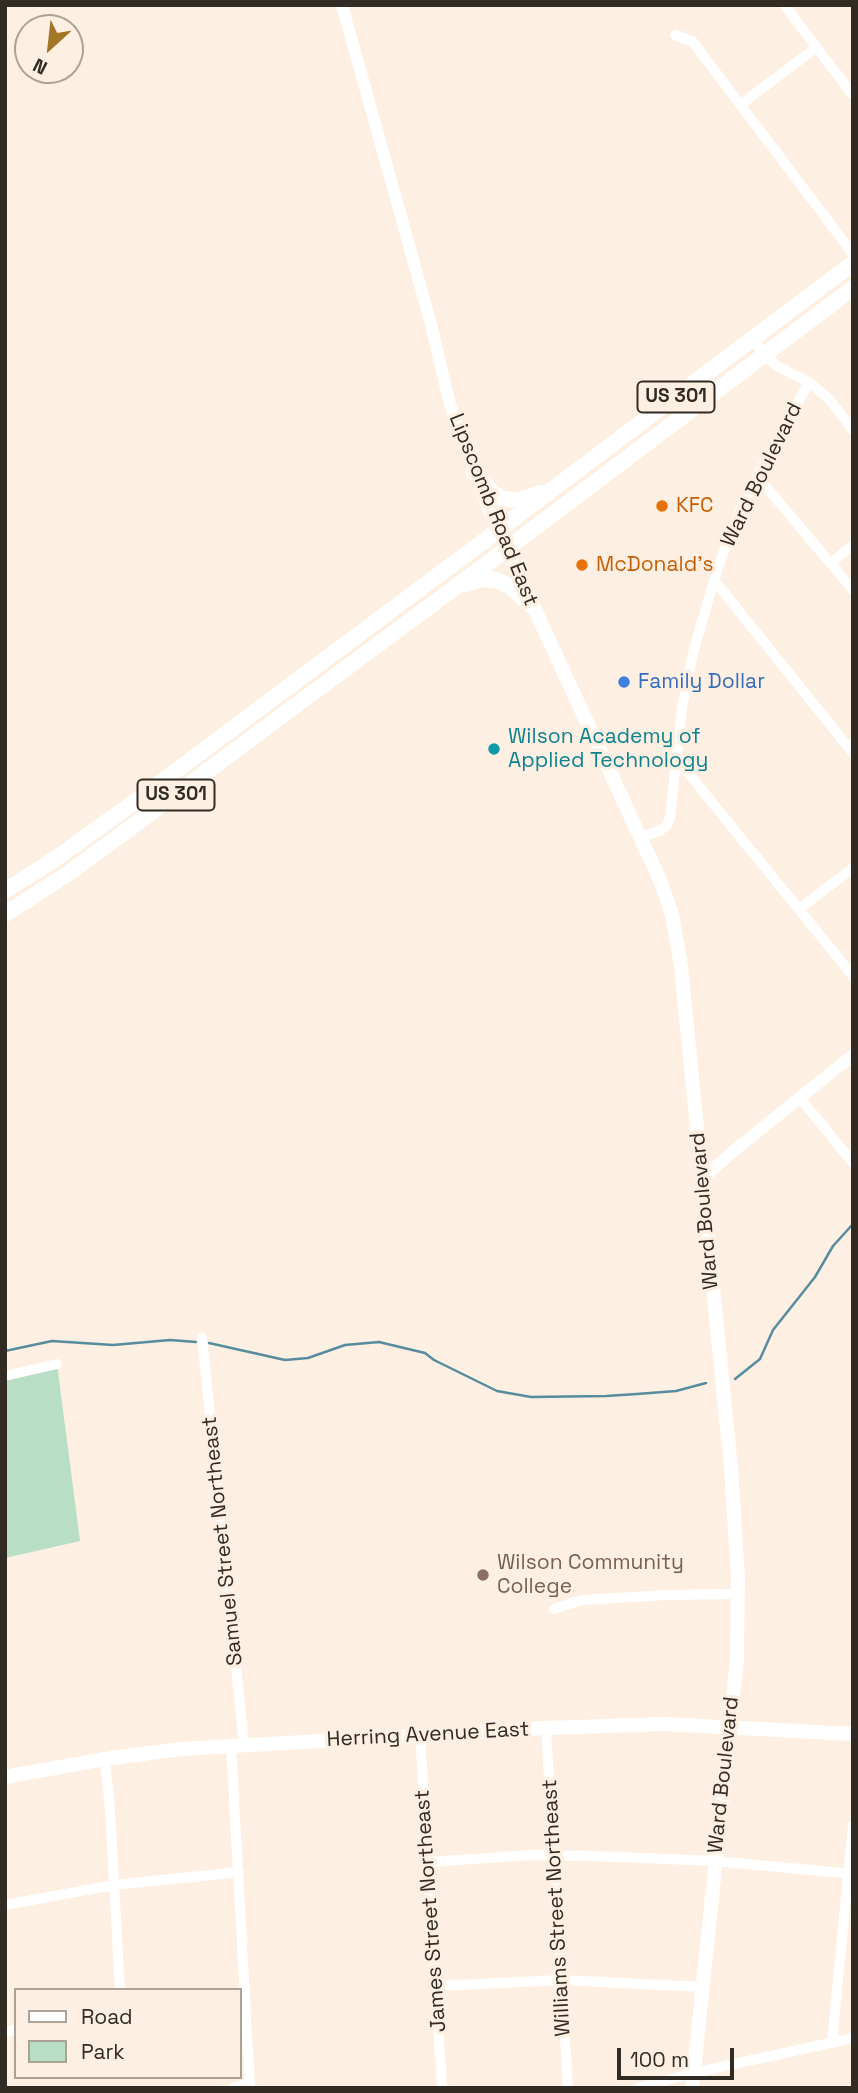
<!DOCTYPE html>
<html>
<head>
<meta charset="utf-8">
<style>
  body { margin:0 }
  #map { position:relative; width:858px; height:2093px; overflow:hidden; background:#fdefe1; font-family:"Space Grotesk",sans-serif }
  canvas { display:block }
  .frame { position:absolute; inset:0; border:7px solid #312b24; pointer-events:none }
  .legend { position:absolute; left:14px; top:1988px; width:228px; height:91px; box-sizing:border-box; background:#fdefe1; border:2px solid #aba195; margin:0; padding:9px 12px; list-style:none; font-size:21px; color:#312b24 }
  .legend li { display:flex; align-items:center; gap:14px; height:35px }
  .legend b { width:35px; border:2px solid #aba195 }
  .north { position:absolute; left:14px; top:14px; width:70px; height:70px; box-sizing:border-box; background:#fdefe1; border:2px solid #aba195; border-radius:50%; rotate:207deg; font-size:19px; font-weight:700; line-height:28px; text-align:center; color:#312b24 }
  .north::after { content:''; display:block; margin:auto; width:24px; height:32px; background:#a37527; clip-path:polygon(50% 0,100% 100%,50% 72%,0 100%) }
  .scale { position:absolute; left:617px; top:2048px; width:117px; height:32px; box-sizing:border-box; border:4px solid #312b24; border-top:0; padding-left:9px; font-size:21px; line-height:24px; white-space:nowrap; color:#312b24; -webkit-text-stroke:5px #fdefe1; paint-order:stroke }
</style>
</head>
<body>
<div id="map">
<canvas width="858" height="2093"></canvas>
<div class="frame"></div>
<ul class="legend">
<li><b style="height:9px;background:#fff"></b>Road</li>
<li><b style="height:19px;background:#b8dfc5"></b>Park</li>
</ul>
<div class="north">N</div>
<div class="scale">100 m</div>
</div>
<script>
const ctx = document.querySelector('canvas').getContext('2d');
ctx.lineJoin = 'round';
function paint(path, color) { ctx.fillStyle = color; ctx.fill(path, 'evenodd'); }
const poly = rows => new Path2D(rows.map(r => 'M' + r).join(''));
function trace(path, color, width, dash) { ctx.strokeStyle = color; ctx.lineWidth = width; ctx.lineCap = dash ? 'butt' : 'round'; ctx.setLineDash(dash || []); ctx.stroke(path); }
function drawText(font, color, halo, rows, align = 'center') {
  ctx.font = font + ' "Space Grotesk",sans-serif'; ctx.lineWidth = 7; ctx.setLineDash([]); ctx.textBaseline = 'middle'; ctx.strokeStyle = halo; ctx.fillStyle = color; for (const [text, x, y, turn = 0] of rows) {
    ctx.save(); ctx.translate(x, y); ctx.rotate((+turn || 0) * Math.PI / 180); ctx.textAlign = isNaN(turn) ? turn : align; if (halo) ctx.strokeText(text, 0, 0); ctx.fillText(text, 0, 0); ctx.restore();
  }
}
paint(poly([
  [57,1364,80,1541,5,1558,5,1376]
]), '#b8dfc5');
trace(poly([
  [209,1343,285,1360,308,1358,345,1345,379,1342,425,1353,434,1360,497,1391,531,1397,606,1396,637,1394,676,1391,706,1383],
  [5,1351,52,1341,113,1345,170,1340,196,1342],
  [735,1379,760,1359,773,1330,815,1277,833,1246,853,1224]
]), '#578b9e', 2.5);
trace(poly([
  [784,5,853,95],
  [675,35,693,42,853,254],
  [740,105,817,47],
  [753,339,764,354,778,367,809,382,829,399,853,430],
  [757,476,853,590],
  [831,563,853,545],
  [714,580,853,753],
  [675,760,689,774,853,976],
  [641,837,661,830,667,825,670,817,682,707,694,649,718,567,739,512,757,476,809,382],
  [799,909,853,868],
  [800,1098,853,1163],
  [202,1338,244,1745],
  [5,1376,57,1364],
  [554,1609,582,1600,668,1595,738,1594],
  [546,1728,568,2088],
  [420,1735,442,2088],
  [231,1746,250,2088],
  [105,1759,110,1811,120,1990],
  [428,1862,532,1855,593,1856,715,1861,853,1874],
  [5,1905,114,1885,239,1872],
  [436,1986,561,1980,702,1987],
  [5,2032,16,2030],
  [832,2042,853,1825],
  [233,2088,250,2082],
  [638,2088,693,2073,853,2038]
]), '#fff', 10);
trace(poly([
  [342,5,431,324,450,405,483,496,498,530],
  [702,1179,731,1153,853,1055]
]), '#fff', 12);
trace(poly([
  [498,530,660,880,672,914,681,967,731,1468,738,1576,737,1659,692,2088],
  [5,1777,105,1759,181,1749,546,1728,664,1724,853,1734]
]), '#fff', 14);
trace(poly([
  [474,472,493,493,502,499,519,500,540,493],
  [466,584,483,579,497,580,512,588,532,606],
  [5,891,58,857,126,808,472,550,853,263],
  [5,914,69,873,137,823,484,566,853,288]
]), '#fff', 16);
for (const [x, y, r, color] of [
  [662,506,7,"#e8710a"],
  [582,565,7,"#e8710a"],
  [624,682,7,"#3f7fe0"],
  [494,749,7,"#0f9aa8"],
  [483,1575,7,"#8d6e63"]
]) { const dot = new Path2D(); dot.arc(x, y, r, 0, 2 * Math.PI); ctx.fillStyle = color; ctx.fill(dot); trace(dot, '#fdefe1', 2.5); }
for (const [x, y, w] of [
  [676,397,77],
  [176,795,77]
]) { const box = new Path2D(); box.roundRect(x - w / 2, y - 15.5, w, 31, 5); ctx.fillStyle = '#fdefe1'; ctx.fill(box); trace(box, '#312b24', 2); }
drawText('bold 19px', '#312b24', null, [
  ["US 301",676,397],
  ["US 301",176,795]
]);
drawText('21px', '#312b24', '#fdefe1', [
  ["Ward Boulevard",762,475,-64],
  ["Lipscomb Road East",493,510,68],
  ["Ward Boulevard",705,1211,-95],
  ["Samuel Street Northeast",223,1541,-96],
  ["Herring Avenue East",428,1735,-3],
  ["Ward Boulevard",724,1775,-84],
  ["Williams Street Northeast",557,1908,-93],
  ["James Street Northeast",431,1911,-94]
]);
drawText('21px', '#c56008', '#fdefe1', [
  ["KFC",676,506],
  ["McDonald's",596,565]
], 'left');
drawText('21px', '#366cbe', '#fdefe1', [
  ["Family Dollar",638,682]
], 'left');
drawText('21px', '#0d838f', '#fdefe1', [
  ["Wilson Academy of",508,737],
  ["Applied Technology",508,761]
], 'left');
drawText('21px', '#785e54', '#fdefe1', [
  ["Wilson Community",497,1563],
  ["College",497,1587]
], 'left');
</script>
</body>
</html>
